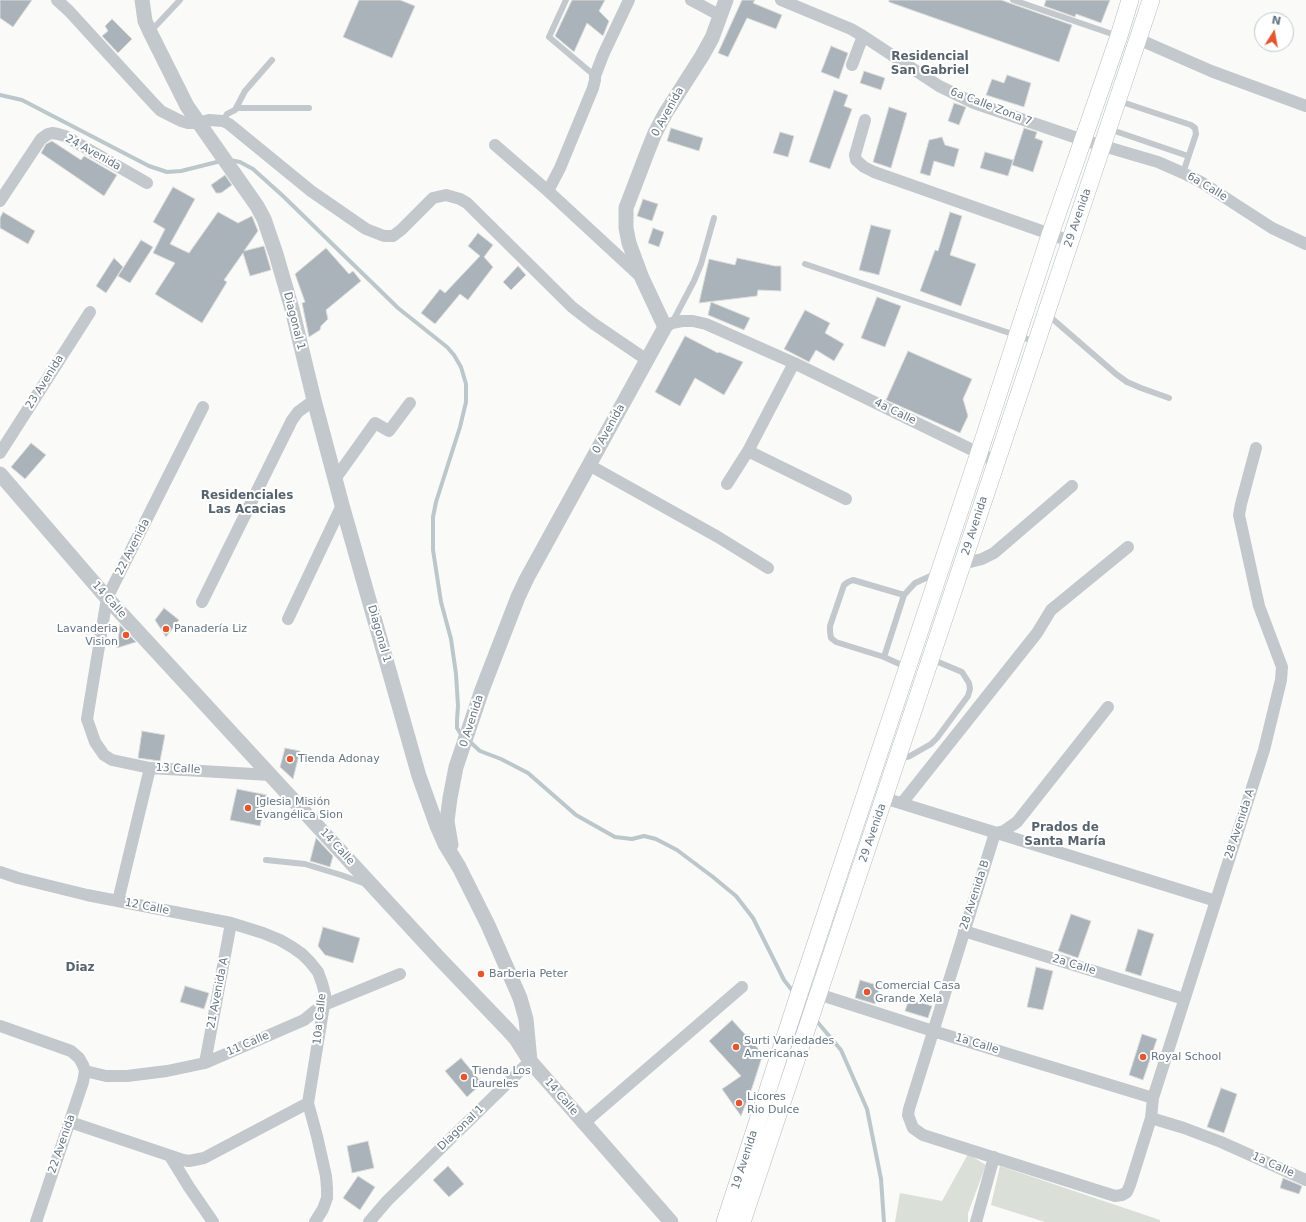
<!DOCTYPE html>
<html>
<head>
<meta charset="utf-8">
<style>
  body { margin:0 }
  #map { position:relative; width:1306px; height:1222px; overflow:hidden; background:#fafaf8; font-family:"DejaVu Sans",sans-serif }
  canvas { display:block }
  .north { position:absolute; left:1254px; top:12px; width:40px; height:40px; box-sizing:border-box; background:#fff; border:1px solid #c1c8cd; border-radius:50%; rotate:11deg; font-size:11px; font-weight:700; line-height:16px; text-align:center; color:#657683 }
  .north::after { content:''; display:block; margin:auto; width:14px; height:18px; background:#e4572e; clip-path:polygon(50% 0,100% 100%,50% 72%,0 100%) }
</style>
</head>
<body>
<div id="map">
<canvas width="1306" height="1222"></canvas>
<div class="north">N</div>
</div>
<script>
const ctx = document.querySelector('canvas').getContext('2d');
ctx.lineJoin = 'round';
function paint(path, color) { ctx.fillStyle = color; ctx.fill(path, 'evenodd'); }
const poly = rows => new Path2D(rows.map(r => 'M' + r).join(''));
function trace(path, color, width, dash) { ctx.strokeStyle = color; ctx.lineWidth = width; ctx.lineCap = dash ? 'butt' : 'round'; ctx.setLineDash(dash || []); ctx.stroke(path); }
function drawText(font, color, halo, rows, align = 'center') {
  ctx.font = font + ' "DejaVu Sans",sans-serif'; ctx.lineWidth = 4; ctx.setLineDash([]); ctx.textBaseline = 'middle'; ctx.strokeStyle = halo; ctx.fillStyle = color; for (const [text, x, y, turn = 0] of rows) {
    ctx.save(); ctx.translate(x, y); ctx.rotate((+turn || 0) * Math.PI / 180); ctx.textAlign = isNaN(turn) ? turn : align; if (halo) ctx.strokeText(text, 0, 0); ctx.fillText(text, 0, 0); ctx.restore();
  }
}
paint(poly([
  [968,1154,986,1165,968,1213,968,1222,895,1222,900,1193,942,1201],
  [1000,1166,1160,1220,1160,1222,1045,1222,991,1205]
]), '#dadfd7');
trace(poly([
  [0,95,22,100,149,166,167,172,181,171,221,161],
  [230,160,240,162,253,169,283,196,398,308,447,347,454,355,461,367,466,384,466,402,460,427,436,502,433,517,433,550,441,602,451,639,456,674,458,706,457,720,457,728,462,736],
  [469,741,480,751,501,759,528,773,576,815,615,837,632,839,644,836,656,839,677,850,713,877,736,896,753,918,784,980,795,994],
  [814,1018,841,1050,867,1109,881,1179,884,1222]
]), '#bbc7cb', 4);
const building = poly([
  [0,0,32,0,13,27,0,18,0,0],
  [359,0,400,0,415,6,392,58,343,37,359,0],
  [572,0,605,0,599,11,609,21,603,36,587,23,574,52,555,36,572,0],
  [742,0,755,0,753,3,782,15,776,29,747,18,728,57,718,53,742,0],
  [889,0,1001,0,1072,25,1059,62,889,2,889,0],
  [1046,0,1110,0,1101,23,1076,14,1075,17,1044,6,1046,0],
  [112,19,132,39,118,53,102,36,108,31,105,26,112,19],
  [831,46,848,53,839,79,821,72,831,46],
  [864,71,885,78,881,90,860,83,864,71],
  [1007,75,1031,83,1024,107,986,95,992,79,1004,83,1007,75],
  [834,90,848,95,844,106,852,109,830,169,809,162,834,90],
  [954,103,966,107,959,125,948,121,954,103],
  [889,107,907,113,891,168,873,162,889,107],
  [671,128,703,138,699,151,667,141,671,128],
  [1024,128,1037,132,1035,138,1043,141,1033,172,1012,165,1024,128],
  [780,132,794,136,788,157,773,153,780,132],
  [942,137,945,145,959,149,954,167,934,161,930,176,920,173,929,140,942,137],
  [52,141,81,160,84,156,117,175,104,196,41,153,46,144,52,141],
  [985,152,1013,160,1008,176,980,168,985,152],
  [225,175,232,185,221,193,216,193,211,185,225,175],
  [173,187,195,199,170,244,189,253,218,212,238,223,252,216,258,231,244,251,264,246,271,270,250,276,243,253,224,280,227,282,202,323,155,294,175,263,153,253,165,229,153,222,173,187],
  [643,199,658,204,652,221,637,216,643,199],
  [3,212,35,231,28,244,0,228,0,218,3,212],
  [950,212,962,216,950,255,976,264,961,306,920,291,935,250,938,251,950,212],
  [871,225,891,230,879,275,859,270,871,225],
  [653,228,664,232,659,247,648,243,653,228],
  [478,233,493,245,484,257,493,267,468,300,460,294,435,324,421,313,440,289,445,293,480,256,468,246,478,233],
  [141,240,153,247,130,283,118,276,141,240],
  [326,248,349,274,353,271,361,281,326,310,328,319,321,326,320,330,309,337,302,303,305,302,295,274,326,248],
  [114,258,123,267,106,293,96,286,114,258],
  [737,258,775,266,781,266,781,291,758,290,757,296,699,303,709,259,735,265,737,258],
  [518,266,526,275,511,290,503,282,518,266],
  [877,297,901,306,885,347,861,338,877,297],
  [711,302,750,318,744,330,708,315,711,302],
  [805,310,830,323,825,333,844,344,834,361,816,350,809,362,784,349,805,310],
  [685,336,718,353,719,352,743,362,724,395,695,378,680,406,655,392,685,336],
  [908,351,972,379,963,399,968,416,960,433,886,400,908,351],
  [31,443,46,455,25,479,11,467,31,443],
  [164,608,179,620,166,637,155,620,164,608],
  [120,625,136,642,117,648,120,625],
  [142,731,165,735,160,761,138,758,142,731],
  [285,748,300,751,293,779,280,767,285,748],
  [237,789,267,795,260,826,230,820,237,789],
  [316,838,333,856,330,867,310,861,316,838],
  [1071,914,1091,921,1078,958,1058,951,1071,914],
  [323,927,360,938,353,963,325,955,318,946,323,927],
  [1138,929,1154,934,1141,976,1125,971,1138,929],
  [1036,967,1053,971,1043,1010,1027,1007,1036,967],
  [860,980,880,986,875,1004,855,998,860,980],
  [185,986,209,993,204,1009,180,1002,185,986],
  [909,999,932,1006,928,1018,905,1011,909,999],
  [732,1020,763,1054,752,1088,741,1116,722,1089,741,1076,709,1041,732,1020],
  [1142,1034,1157,1039,1143,1080,1129,1075,1142,1034],
  [461,1058,482,1083,467,1097,445,1071,461,1058],
  [1221,1088,1237,1094,1224,1133,1207,1127,1221,1088],
  [368,1141,374,1168,352,1173,347,1146,368,1141],
  [448,1166,464,1184,449,1197,433,1180,448,1166],
  [358,1176,375,1187,360,1210,343,1198,358,1176],
  [1283,1178,1302,1186,1299,1194,1280,1188,1283,1178]
]);
paint(building, '#aab3b9');
trace(building, '#dcdcda', 1);
const secondary = poly([
  [725,1222,800,991,979,453,1050,235,1119,36,1130,0],
  [742,1222,1151,0]
]);
trace(secondary, '#b3babf', 18);
trace(poly([
  [566,0,549,37,595,76],
  [1013,0,1118,36],
  [151,31,180,0],
  [1119,101,1191,125,1195,128,1196,134,1183,173],
  [236,108,309,108],
  [223,121,227,114,235,110,245,91,272,60],
  [1109,129,1188,156],
  [805,264,1036,342],
  [1048,315,1116,374,1127,382,1141,388,1169,398],
  [672,323,694,281,701,264,714,218],
  [884,657,904,595],
  [906,667,884,657,836,642,831,638,830,632,830,626,844,585,848,582,853,580,904,595,915,583,935,574],
  [899,759,910,756,931,744,937,738,968,696,970,689,969,683,962,672,931,659],
  [266,860,305,864,341,875,366,884]
]), '#c3c8cc', 6);
trace(poly([
  [57,0,69,11,155,105,161,111,181,121,188,123,198,123,209,120,223,121,229,124,311,191,366,229,384,236,393,236,401,230,433,198,446,195,460,199,467,203,572,307,594,324,647,360],
  [691,0,721,16],
  [781,0,851,29,863,36,939,86,974,103,1083,140,1158,162,1183,173,1201,182,1272,228,1306,244],
  [1138,39,1211,71,1306,106],
  [852,65,863,36],
  [865,120,855,155,856,160,864,167,874,172,1070,241],
  [495,145,548,191,641,277],
  [548,191,560,168,593,88,595,80,595,76,603,55,629,0],
  [0,201,41,139,48,134,52,133,58,134,65,136,147,183],
  [665,327,672,323,682,321,693,321,706,324,794,363,997,462],
  [203,407,107,598,87,719,95,742,104,755,112,760,150,768,270,775],
  [748,451,846,499],
  [0,453,90,312],
  [589,465,718,537,768,568],
  [335,479,375,423,389,431,410,403],
  [727,484,748,451,794,363],
  [962,564,982,559,994,553,1072,486],
  [202,602,292,420,298,412,314,400],
  [288,619,342,505],
  [1108,707,1017,822,1004,831,995,833,909,1109,908,1115,913,1128,923,1135,1115,1196,1122,1195,1127,1192,1130,1185,1151,1118,1153,1098,1264,750,1281,680,1282,667,1259,606,1239,515,1241,504,1256,448],
  [884,798,1216,901],
  [902,803,1037,633,1051,610,1128,547],
  [0,872,18,878,87,895,231,923,263,933,280,940,292,947,302,954,310,962,318,972,322,983,325,994,324,1005,308,1103,317,1136,326,1176,327,1188,327,1198,323,1209,315,1222],
  [118,901,150,768],
  [964,931,1184,999],
  [812,991,818,994,933,1031,1153,1098],
  [0,1026,71,1051,79,1058,83,1065,85,1071,83,1082,36,1222],
  [205,1063,231,923],
  [85,1071,106,1076,127,1076,167,1071,205,1063,304,1020,315,1011,324,1005,400,974],
  [1151,1118,1184,1128,1221,1142,1306,1180],
  [70,1122,183,1160,189,1161,204,1158,308,1103],
  [584,1123,742,987],
  [170,1156,189,1187,213,1222],
  [369,1222,387,1201,530,1061],
  [976,1222,994,1157]
]), '#c3c8cc', 12);
trace(poly([
  [142,0,145,21,150,32,187,106,257,206,264,219,276,254,292,309,314,400,342,505,419,776,437,826,445,844,459,867,488,925,520,998,526,1019,530,1061],
  [0,474,107,598,439,958,508,1030,516,1039,530,1061,671,1222],
  [451,845,447,821,450,798,456,767,482,690,518,597,527,578,665,327,642,278,629,243,626,228,626,208,647,153,655,133,665,114,702,56,712,38,726,0]
]), '#c3c8cc', 15);
trace(secondary, '#fff', 17);
for (const [x, y, r, color] of [
  [166,629,4,"#e4572e"],
  [126,635,4,"#e4572e"],
  [290,759,4,"#e4572e"],
  [248,808,4,"#e4572e"],
  [481,974,4,"#e4572e"],
  [867,992,4,"#e4572e"],
  [736,1047,4,"#e4572e"],
  [1143,1057,4,"#e4572e"],
  [464,1077,4,"#e4572e"],
  [739,1103,4,"#e4572e"]
]) { const dot = new Path2D(); dot.arc(x, y, r, 0, 2 * Math.PI); ctx.fillStyle = color; ctx.fill(dot); trace(dot, '#fff', 1.5); }
drawText('11px', '#657683', '#fff', [
  ["6a Calle Zona 7",991,107,21],
  ["0 Avenida",668,112,-61],
  ["24 Avenida",93,153,29],
  ["6a Calle",1207,187,31],
  ["29 Avenida",1078,218,-71],
  ["Diagonal 1",294,321,76],
  ["23 Avenida",45,382,-58],
  ["4a Calle",895,412,26],
  ["0 Avenida",609,429,-61],
  ["29 Avenida",975,526,-72],
  ["22 Avenida",133,547,-63],
  ["14 Calle",109,600,48],
  ["Diagonal 1",379,634,74],
  ["0 Avenida",472,721,-72],
  ["13 Calle",178,769,3],
  ["28 Avenida A",1240,824,-72],
  ["29 Avenida",873,833,-71],
  ["14 Calle",337,847,47],
  ["28 Avenida B",975,895,-72],
  ["12 Calle",147,907,11],
  ["2a Calle",1074,965,17],
  ["21 Avenida A",218,993,-79],
  ["10a Calle",320,1019,-84],
  ["11 Calle",248,1044,-23],
  ["1a Calle",977,1044,17],
  ["14 Calle",561,1097,49],
  ["Diagonal 1",461,1128,-44],
  ["22 Avenida",62,1144,-71],
  ["19 Avenida",745,1160,-72],
  ["1a Calle",1273,1165,24]
]);
drawText('11px', '#657683', '#fff', [
  ["Lavanderia",118,629,"right"],
  ["Vision",118,642,"right"],
  ["Panadería Liz",174,629],
  ["Tienda Adonay",298,759],
  ["Iglesia Misión",256,802],
  ["Evangélica Sion",256,815],
  ["Barberia Peter",489,974],
  ["Comercial Casa",875,986],
  ["Grande Xela",875,999],
  ["Surti Variedades",744,1041],
  ["Americanas",744,1054],
  ["Royal School",1151,1057],
  ["Tienda Los",472,1071],
  ["Laureles",472,1084],
  ["Licores",747,1097],
  ["Rio Dulce",747,1110]
], 'left');
drawText('bold 12px', '#57646e', '#fff', [
  ["Residencial",930,57],
  ["San Gabriel",930,71],
  ["Residenciales",247,496],
  ["Las Acacias",247,510],
  ["Prados de",1065,828],
  ["Santa María",1065,842],
  ["Diaz",80,968]
]);
</script>
</body>
</html>
